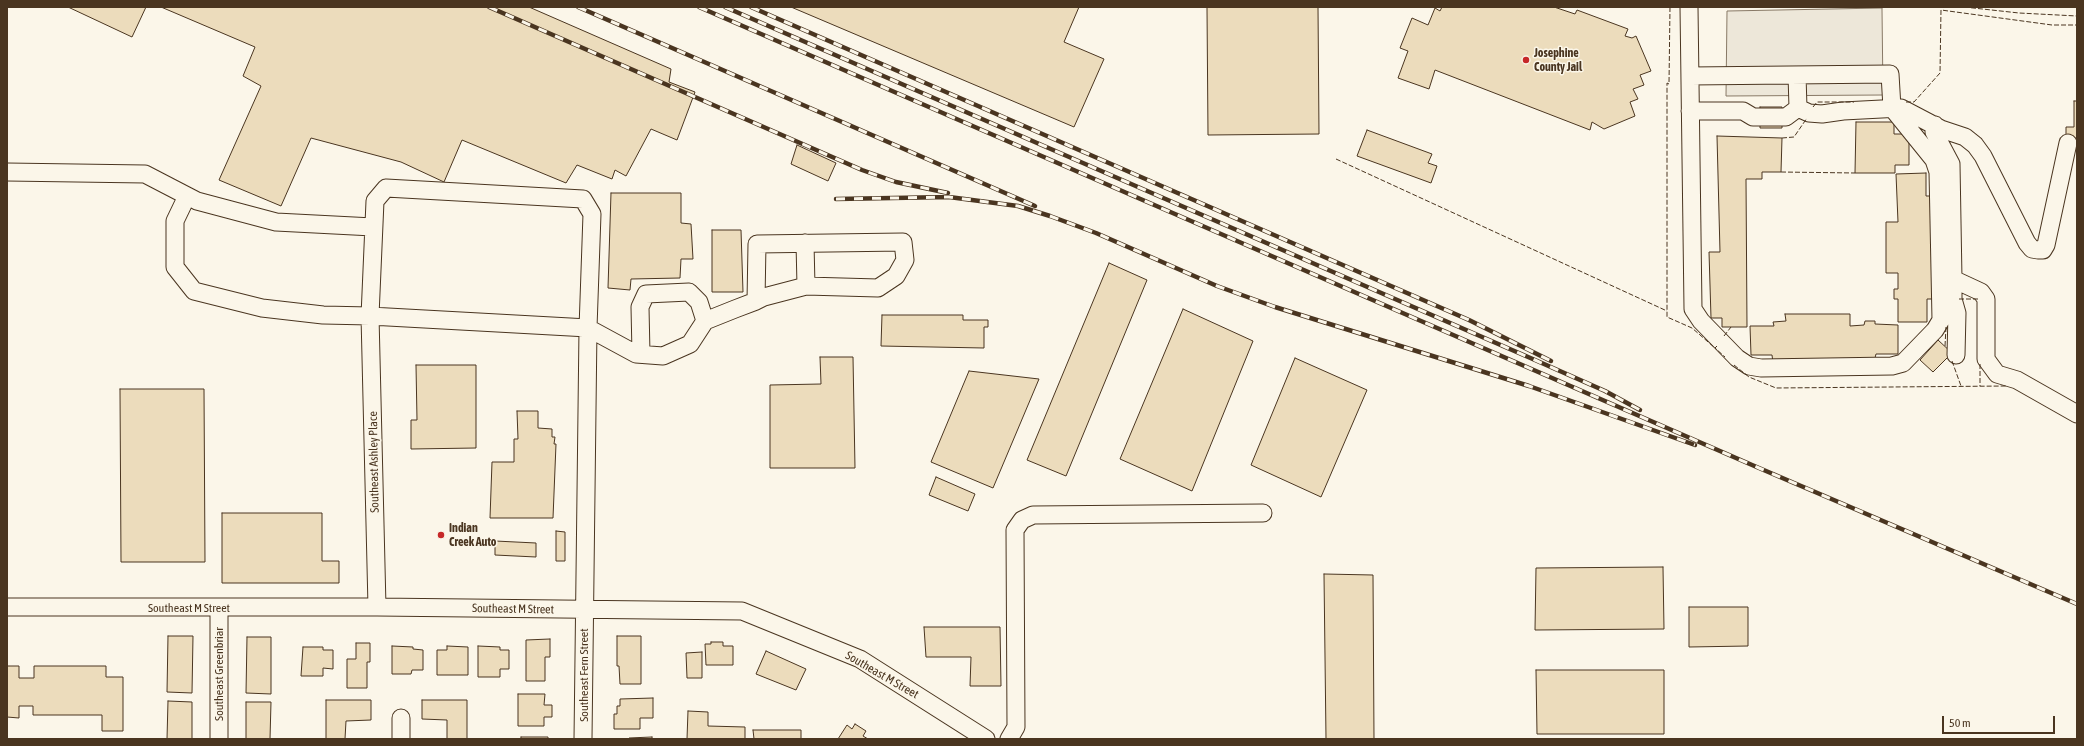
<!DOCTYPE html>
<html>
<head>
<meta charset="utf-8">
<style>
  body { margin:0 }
  #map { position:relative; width:2084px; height:746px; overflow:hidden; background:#fbf6e9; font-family:"Asap Condensed",sans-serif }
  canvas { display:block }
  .frame { position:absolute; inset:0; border:8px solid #4a3520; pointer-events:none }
  .scale { position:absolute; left:1942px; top:716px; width:113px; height:18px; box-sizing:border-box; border:2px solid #4a3520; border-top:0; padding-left:5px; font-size:12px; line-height:14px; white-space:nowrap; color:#4a3520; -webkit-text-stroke:3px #fbf6e9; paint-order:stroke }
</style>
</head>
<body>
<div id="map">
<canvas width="2084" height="746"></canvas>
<div class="frame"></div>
<div class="scale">50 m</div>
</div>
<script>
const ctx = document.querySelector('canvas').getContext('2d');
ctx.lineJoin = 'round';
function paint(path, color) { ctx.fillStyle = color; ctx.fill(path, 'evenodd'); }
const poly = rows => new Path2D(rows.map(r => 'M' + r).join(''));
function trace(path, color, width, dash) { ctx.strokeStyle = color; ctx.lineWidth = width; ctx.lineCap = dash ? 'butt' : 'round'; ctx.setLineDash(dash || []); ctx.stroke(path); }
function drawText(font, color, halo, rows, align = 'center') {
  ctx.font = font + ' "Asap Condensed",sans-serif'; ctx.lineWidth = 3; ctx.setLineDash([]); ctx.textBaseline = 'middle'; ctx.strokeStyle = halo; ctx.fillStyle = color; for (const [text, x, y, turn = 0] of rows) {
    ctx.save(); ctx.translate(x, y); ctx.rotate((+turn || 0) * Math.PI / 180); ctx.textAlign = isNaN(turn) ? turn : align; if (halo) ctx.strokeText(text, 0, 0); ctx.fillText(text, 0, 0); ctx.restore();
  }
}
const parking = poly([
  [1882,8,1883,95,1726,96,1727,11,1882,8]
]);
paint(parking, '#ede7d9');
trace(parking, '#887966', 1);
const building = poly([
  [68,7,146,7,132,37,68,7],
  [161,7,529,7,671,69,669,82,695,92,677,140,651,129,626,176,615,170,612,179,577,165,566,183,462,140,444,182,401,162,311,138,281,206,219,180,261,86,243,76,255,47,161,7],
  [791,7,1079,7,1064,42,1104,59,1074,127,791,7],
  [1207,7,1318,7,1319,134,1208,135,1207,7],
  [1442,7,1554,7,1575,14,1577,10,1628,29,1625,36,1632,38,1636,36,1651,71,1640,75,1644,85,1633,89,1638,99,1630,102,1635,116,1604,129,1592,122,1590,130,1435,70,1429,89,1398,78,1408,51,1400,48,1412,18,1428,25,1435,8,1440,11,1442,7],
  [2074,101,2077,101,2077,139,2066,139,2066,127,2074,127,2074,101],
  [1760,107,1782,107,1782,128,1760,128,1760,107],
  [1856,122,1894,122,1894,134,1909,134,1909,165,1895,165,1895,173,1855,173,1856,122],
  [1367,130,1432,154,1428,163,1437,166,1431,183,1357,156,1367,130],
  [1717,136,1782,138,1781,172,1762,172,1762,179,1746,179,1747,327,1722,327,1722,318,1711,318,1709,252,1720,252,1717,136],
  [797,145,836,163,828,181,791,164,797,145],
  [1926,173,1926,196,1935,196,1935,299,1927,299,1927,322,1898,322,1898,299,1894,299,1894,289,1898,289,1898,273,1886,273,1886,222,1898,222,1896,174,1926,173],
  [611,193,681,193,681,223,691,224,693,259,681,259,680,278,631,279,630,290,608,288,611,193],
  [712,230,741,230,743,292,712,292,712,230],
  [1109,263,1147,280,1066,476,1027,460,1109,263],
  [1183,309,1253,341,1192,491,1120,459,1183,309],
  [1785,314,1850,314,1850,326,1864,325,1865,321,1875,321,1875,324,1898,325,1898,354,1876,354,1874,362,1773,363,1772,355,1751,355,1750,326,1774,326,1773,322,1786,321,1785,314],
  [882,315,963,315,963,320,988,320,988,327,984,327,984,348,881,346,882,315],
  [1938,340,1952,353,1933,372,1920,360,1938,340],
  [820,357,853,357,855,468,770,468,770,385,821,384,820,357],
  [1295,358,1367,390,1321,497,1251,465,1295,358],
  [416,365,476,365,476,448,411,449,411,420,417,420,416,365],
  [969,371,1039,379,993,488,931,462,969,371],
  [120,389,204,389,205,562,121,562,120,389],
  [517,411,538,411,538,428,552,429,552,437,555,437,554,444,556,444,553,518,490,518,492,462,514,462,514,439,518,439,517,411],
  [936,477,975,494,968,511,929,495,936,477],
  [222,513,322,513,322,561,339,561,339,583,222,583,222,513],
  [556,531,565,532,565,561,556,561,556,531],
  [495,541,536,543,536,557,495,555,495,541],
  [1663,567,1664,629,1535,630,1536,568,1663,567],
  [1324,574,1373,575,1374,739,1326,739,1324,574],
  [1689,607,1748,607,1748,646,1689,647,1689,607],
  [924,627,1000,627,1001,686,970,686,971,657,926,657,924,627],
  [168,636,193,636,192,693,167,692,168,636],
  [617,636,641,636,641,684,620,684,619,666,617,666,617,636],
  [247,637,271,637,271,694,246,693,247,637],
  [550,639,550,657,545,657,545,681,526,681,526,640,550,639],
  [711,642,723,642,723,646,733,646,733,665,706,665,705,644,711,644,711,642],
  [356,643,370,643,370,662,367,662,367,688,347,688,347,659,356,659,356,643],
  [392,646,413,647,413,649,423,650,423,670,412,670,411,674,392,674,392,646],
  [447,646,468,647,468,675,437,675,437,650,447,650,447,646],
  [478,646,500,647,500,650,509,650,509,669,500,669,500,677,478,677,478,646],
  [303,647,323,647,323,650,333,650,333,669,323,668,323,676,301,676,303,647],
  [766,651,806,669,796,690,756,674,766,651],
  [702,652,702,678,687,678,686,653,702,652],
  [7,666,19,666,19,678,34,678,34,666,106,666,106,677,123,677,123,731,102,731,102,715,33,715,33,706,19,706,19,718,7,717,7,666],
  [1536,670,1664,670,1664,734,1537,734,1536,670],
  [518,694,545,694,544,705,552,705,552,717,544,717,544,726,518,726,518,694],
  [653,698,653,718,640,718,640,729,614,729,614,714,617,714,617,706,620,706,620,699,653,698],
  [326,700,371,700,371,720,346,721,345,739,326,739,326,700],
  [422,700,467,700,467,739,447,739,447,720,422,719,422,700],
  [168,701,192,702,192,739,167,739,168,701],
  [246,702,271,702,270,739,246,739,246,702],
  [688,711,708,712,708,726,745,727,745,739,687,739,688,711],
  [855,724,866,731,863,736,868,739,838,739,847,725,852,729,855,724],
  [753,730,801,730,801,739,754,739,753,730],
  [521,737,548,737,548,739,521,739,521,737],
  [652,737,652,739,629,739,629,738,652,737]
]);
paint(building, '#ecdcbc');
trace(building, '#4a3520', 1);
const minor = poly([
  [1689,7,1693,309,1701,321,1737,358,1749,366,1761,368,1892,366,1903,363,1935,330,1941,320,1938,172,1934,160,1892,108,1890,74,1690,76],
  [1798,108,1809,113,1822,114,1843,111,1901,108,1941,129,1965,137,1975,145,1983,156,2027,243,2032,249,2038,250,2043,250,2046,245,2068,143],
  [1690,111,1743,111,1753,117,1786,117,1798,108,1797,75],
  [1935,125,1934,132,1951,164,1953,279,1981,292,1986,299,1986,359,1997,374,2017,380,2077,414],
  [7,172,145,174,197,201,276,222,373,227],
  [386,188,583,199,592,214,588,328,370,316,375,201,386,188],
  [187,196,175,221,175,267,194,291,262,308,323,315,370,316,377,607],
  [805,243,806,286],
  [1953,279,1953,299,1957,313,1956,355],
  [641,354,640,307,646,294,689,292,699,302,705,321],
  [7,607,377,607,742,611,860,659,986,739],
  [219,739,219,608],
  [401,739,401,718],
  [583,739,588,328,636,354,663,356,690,344,705,321,735,309,756,301,764,297,806,286,878,288,896,276,905,260,903,242,757,244,756,301],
  [1009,739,1016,727,1015,530,1022,520,1033,515,1263,513]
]);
trace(minor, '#4a3520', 19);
trace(minor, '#fbf6e9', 17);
const rail = poly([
  [489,7,862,170,896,182,948,193],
  [578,7,1035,206],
  [699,7,1759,468,2077,604],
  [725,7,1535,360,1605,391,1640,410],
  [751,7,1469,320,1551,361],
  [836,199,949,197,1018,206,1050,216,1096,233,1217,286,1275,307,1529,386,1695,445]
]);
trace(rail, '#4a3520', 4.5);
trace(rail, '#fbf6e9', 3, [9]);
trace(poly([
  [1670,7,1669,84,1667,83,1667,317,1692,328,1715,348],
  [1964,7,2019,13,2077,16],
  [1906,102,1914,102,1940,73,1941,10,2052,25,2077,25],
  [1813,107,1817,102,1854,102],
  [1782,138,1794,137,1807,118],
  [1336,159,1667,311],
  [1781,172,1855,173],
  [1959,299,1979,299],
  [1724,336,1731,327],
  [1717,346,1715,348,1725,357],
  [1945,346,1946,327],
  [1952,361,1961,386],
  [1980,364,1980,386],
  [1734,365,1749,377,1776,388,2006,386]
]), '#4a3520', 1, [5, 2]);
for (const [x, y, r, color] of [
  [1526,60,4,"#c62828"],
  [441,535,4,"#c62828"]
]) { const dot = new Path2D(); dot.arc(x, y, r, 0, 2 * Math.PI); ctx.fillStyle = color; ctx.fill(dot); trace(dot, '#fbf6e9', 1.5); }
drawText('bold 12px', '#4a3520', '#fbf6e9', [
  ["Josephine",1534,53],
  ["County Jail",1534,67],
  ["Indian",449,528],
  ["Creek Auto",449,542]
], 'left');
drawText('12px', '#4a3520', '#fbf6e9', [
  ["Southeast Ashley Place",374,462,-91],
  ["Southeast M Street",189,608],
  ["Southeast M Street",513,609,1],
  ["Southeast Greenbriar",219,674,-90],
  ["Southeast Fern Street",584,675,-90],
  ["Southeast M Street",882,675,30]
]);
</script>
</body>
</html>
